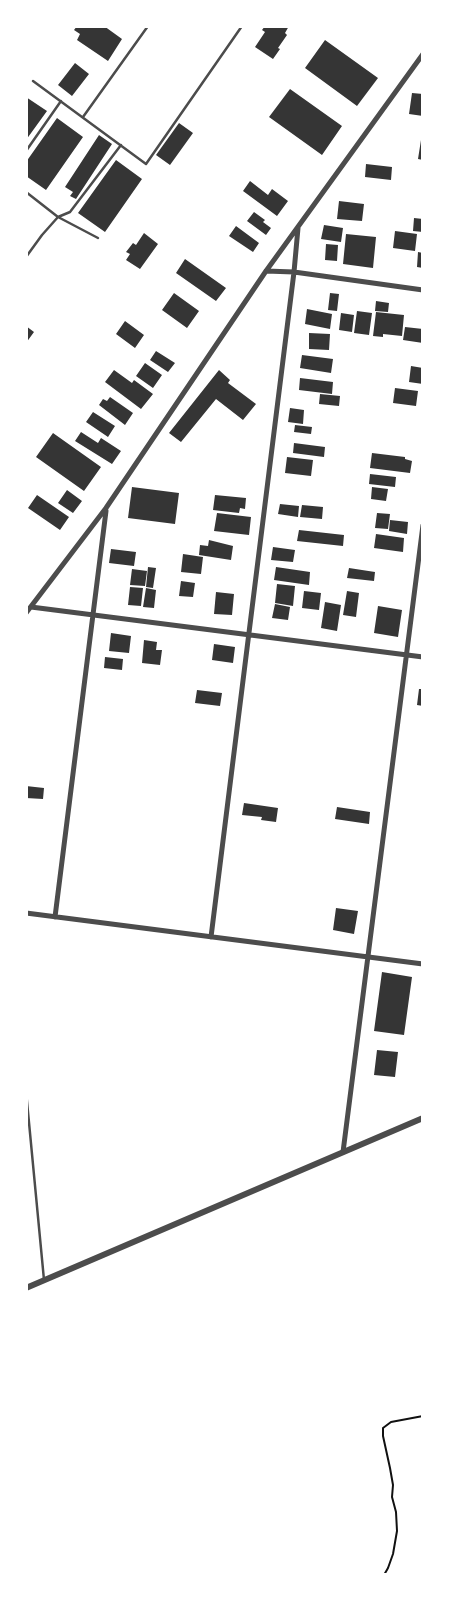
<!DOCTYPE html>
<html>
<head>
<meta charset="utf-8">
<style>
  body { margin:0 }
  #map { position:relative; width:449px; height:1601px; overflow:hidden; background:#fff; font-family:Lora,serif }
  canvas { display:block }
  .frame { position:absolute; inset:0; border:28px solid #fff; pointer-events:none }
</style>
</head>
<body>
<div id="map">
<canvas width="449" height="1601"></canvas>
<div class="frame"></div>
</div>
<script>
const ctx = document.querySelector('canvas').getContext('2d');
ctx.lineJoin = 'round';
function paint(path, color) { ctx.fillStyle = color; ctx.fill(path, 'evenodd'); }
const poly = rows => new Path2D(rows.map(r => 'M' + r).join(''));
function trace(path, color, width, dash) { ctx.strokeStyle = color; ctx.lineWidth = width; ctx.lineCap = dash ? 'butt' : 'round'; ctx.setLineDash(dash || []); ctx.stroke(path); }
paint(poly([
  [77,26,104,26,122,39,108,61,77,40,80,34,74,30],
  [265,26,289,26,285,33,287,35,278,48,280,49,273,59,255,47,265,32,262,30],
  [325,40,378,78,357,106,305,68],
  [75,63,89,74,72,96,58,85],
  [290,89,342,126,322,155,269,117],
  [412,93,423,94,423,116,409,114],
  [26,97,47,111,26,140],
  [57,118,83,137,46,190,26,176,26,162],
  [179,123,193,133,170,165,156,155],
  [99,135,112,144,76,199,70,196,73,192,65,187],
  [421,140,423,140,423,160,418,159],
  [116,160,142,179,105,232,78,213],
  [366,164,392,167,391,180,365,177],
  [250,181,268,195,272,189,288,201,277,216,243,191],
  [339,201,364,204,362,221,337,219],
  [254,212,265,220,263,222,271,228,266,235,247,221],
  [414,218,423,219,423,232,413,231],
  [324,225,343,228,341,242,321,239],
  [236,226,259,243,253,252,229,236],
  [395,231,417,234,415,251,393,248],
  [144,233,158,244,140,269,126,260,130,254,126,252,133,243,136,245],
  [346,234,376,237,373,268,343,264],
  [326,244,338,245,337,261,325,260],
  [418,252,423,253,423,268,417,267],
  [185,259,226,288,216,301,176,273],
  [174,293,199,311,187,328,162,310],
  [330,293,339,294,337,311,328,310],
  [376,301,389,303,388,312,375,311],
  [307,309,332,314,330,329,305,324],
  [357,311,372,313,369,335,354,333],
  [376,312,404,315,402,336,383,334,383,337,373,336],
  [341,313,354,315,352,332,339,330],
  [125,321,144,335,135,348,116,334],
  [26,326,34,332,26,343],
  [405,327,423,329,423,343,403,340],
  [309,333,330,334,329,350,309,349],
  [156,351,175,363,168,372,150,360],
  [302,355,333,359,331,373,300,368],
  [145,363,162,375,153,388,136,376],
  [411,366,423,368,423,384,409,382],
  [114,370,132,383,134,380,153,394,141,409,105,382],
  [219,370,230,380,228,383,256,404,243,420,216,399,181,442,169,433],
  [300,378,333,382,332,394,299,390],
  [395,388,418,391,416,406,393,403],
  [320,394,340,396,339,406,319,404],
  [110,397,133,413,125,425,99,405,103,399,107,401],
  [290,408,304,410,303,424,288,422],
  [93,412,115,426,108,437,86,422],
  [295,425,312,427,311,434,294,432],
  [81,432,98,443,101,438,121,451,112,464,75,441],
  [53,433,101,467,84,491,36,457],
  [294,443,325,447,324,457,293,453],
  [372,453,405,457,405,459,412,461,410,473,370,468],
  [287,457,313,460,311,476,285,473],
  [370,474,396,477,395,487,369,484],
  [132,487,179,493,175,524,128,518],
  [372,487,388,489,386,501,371,499],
  [67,490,82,501,73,513,58,503],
  [37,495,69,517,60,530,28,508],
  [215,495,246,498,245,509,240,508,239,513,213,510],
  [280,504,299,506,298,517,278,514],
  [302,505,323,507,322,519,300,517],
  [217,513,251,517,249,535,214,531],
  [377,513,390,514,388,529,375,528],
  [390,520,408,522,407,534,389,531],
  [299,530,344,535,343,546,297,541],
  [376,534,404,538,403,552,374,548],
  [209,540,233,546,231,560,199,555,200,545,208,546],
  [273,547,295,550,293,562,271,560],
  [111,549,136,552,134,566,109,563],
  [183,554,203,557,201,574,181,572],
  [148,567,156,568,153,588,146,587],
  [276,567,310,572,309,585,274,580],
  [349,568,375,572,374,581,347,578],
  [132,569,147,571,145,586,130,585],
  [181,581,195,583,193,597,179,596],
  [277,584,295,586,293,606,275,603],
  [130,587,143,588,141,606,128,605],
  [146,588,156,590,154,608,143,607],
  [304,591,321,593,319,610,302,608],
  [347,591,359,593,356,617,343,615],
  [216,592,234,594,232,615,214,614],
  [325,602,341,605,337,631,321,628],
  [275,604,290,607,288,620,272,618],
  [378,606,402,610,398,637,374,633],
  [111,633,131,636,129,653,109,651],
  [144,640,157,642,156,650,162,650,160,665,142,663],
  [214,644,235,647,233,663,212,660],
  [105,657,123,659,122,670,104,668],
  [419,689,423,689,423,706,417,705],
  [197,690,222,693,220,706,195,703],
  [26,786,44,788,43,799,26,798],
  [244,803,278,808,276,822,261,820,262,817,242,815],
  [337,807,370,812,369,824,335,819],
  [336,908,358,911,354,934,333,930],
  [382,972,412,977,404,1035,374,1031],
  [377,1050,398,1052,395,1077,374,1075]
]), '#353535');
trace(poly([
  [384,1575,388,1568,393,1554,397,1531,396,1512,392,1497,393,1485,390,1468,383,1436,383,1428,391,1422,423,1416]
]), '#111', 2);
trace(poly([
  [33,81,146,164,242,26],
  [83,117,148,26],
  [26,151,61,101],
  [26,192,58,217,98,238],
  [26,257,42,235,58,217,70,212,121,145],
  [26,1091,44,1280]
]), '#4c4c4c', 2.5);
trace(poly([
  [266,271,294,272,423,290],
  [31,607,423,657],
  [26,613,106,508,266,271,423,54],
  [26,913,423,964],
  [55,917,106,511],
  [211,937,294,272,298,228],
  [343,1152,423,525]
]), '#4c4c4c', 5);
trace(poly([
  [26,1288,423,1118]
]), '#4c4c4c', 6);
</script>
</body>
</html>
